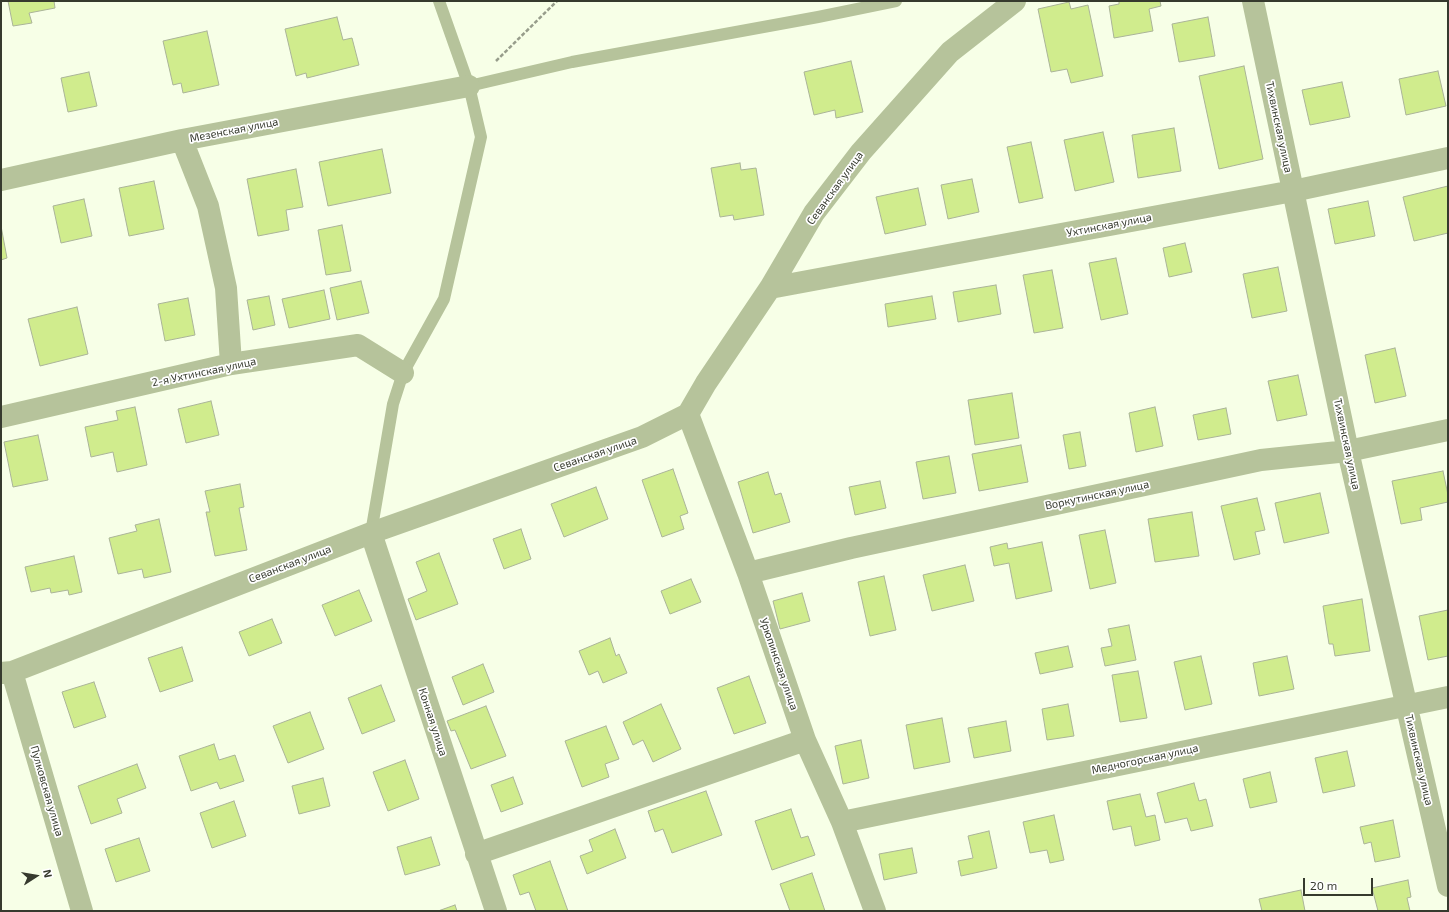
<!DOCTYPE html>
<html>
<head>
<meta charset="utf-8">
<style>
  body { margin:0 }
  #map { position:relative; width:1449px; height:912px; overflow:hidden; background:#f7ffe7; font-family:"Exo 2",sans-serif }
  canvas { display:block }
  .frame { position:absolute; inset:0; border:2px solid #363a2e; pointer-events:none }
  .north { position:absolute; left:16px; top:856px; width:40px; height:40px; -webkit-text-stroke:3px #fff; paint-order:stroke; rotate:78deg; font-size:11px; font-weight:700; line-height:16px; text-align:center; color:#363a2e }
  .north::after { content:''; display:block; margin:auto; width:14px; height:18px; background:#363a2e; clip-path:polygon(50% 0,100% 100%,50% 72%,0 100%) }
  .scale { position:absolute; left:1303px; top:878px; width:70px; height:18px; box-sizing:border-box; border:2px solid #363a2e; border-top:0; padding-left:5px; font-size:12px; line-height:14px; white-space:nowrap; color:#363a2e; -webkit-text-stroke:3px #fff; paint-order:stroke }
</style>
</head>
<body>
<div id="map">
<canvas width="1449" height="912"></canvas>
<div class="frame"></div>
<div class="north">N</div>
<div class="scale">20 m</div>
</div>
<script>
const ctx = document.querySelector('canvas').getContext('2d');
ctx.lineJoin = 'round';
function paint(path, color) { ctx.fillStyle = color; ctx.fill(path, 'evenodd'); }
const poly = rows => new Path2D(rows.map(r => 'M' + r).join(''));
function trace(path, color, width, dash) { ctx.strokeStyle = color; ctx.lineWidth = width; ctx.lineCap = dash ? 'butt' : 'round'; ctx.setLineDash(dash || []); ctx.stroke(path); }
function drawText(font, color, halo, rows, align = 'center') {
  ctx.font = font + ' "Exo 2",sans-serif'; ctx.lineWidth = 3.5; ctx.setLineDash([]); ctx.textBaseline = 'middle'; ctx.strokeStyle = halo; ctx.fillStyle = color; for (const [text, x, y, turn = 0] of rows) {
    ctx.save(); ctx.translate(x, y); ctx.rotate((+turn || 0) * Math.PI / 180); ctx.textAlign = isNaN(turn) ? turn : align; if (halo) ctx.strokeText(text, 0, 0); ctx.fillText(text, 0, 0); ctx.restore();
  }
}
const building = poly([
  [8,1,54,1,55,8,29,13,32,23,13,26,8,1],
  [1119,1,1160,1,1161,6,1149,9,1153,31,1114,38,1109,6,1119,4,1119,1],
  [1069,2,1071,9,1088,5,1103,76,1071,83,1067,69,1051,72,1038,9,1069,2],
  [337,17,343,40,352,38,359,65,307,78,306,73,296,76,285,29,337,17],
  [1208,17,1215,56,1179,62,1172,24,1208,17],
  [207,31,219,85,183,93,181,83,173,85,163,41,207,31],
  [851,61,863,112,836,118,835,110,814,115,804,72,851,61],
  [1244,66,1263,159,1219,169,1199,76,1244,66],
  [1438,71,1446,106,1406,115,1399,79,1438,71],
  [89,72,97,106,68,112,61,78,89,72],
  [1342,82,1350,117,1310,125,1302,90,1342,82],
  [1174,128,1181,171,1138,178,1132,135,1174,128],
  [1103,132,1114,182,1075,191,1064,140,1103,132],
  [1031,142,1043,198,1019,203,1007,147,1031,142],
  [382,149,391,193,328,206,319,162,382,149],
  [740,163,741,170,756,168,764,215,734,220,733,215,720,217,711,168,740,163],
  [296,169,303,207,286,210,289,230,258,236,247,179,296,169],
  [972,179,979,212,948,219,941,185,972,179],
  [154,181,164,229,129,236,119,188,154,181],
  [1448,186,1448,233,1414,241,1403,197,1448,186],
  [918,188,926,225,885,234,876,197,918,188],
  [84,199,92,236,61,243,53,206,84,199],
  [1368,201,1375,236,1335,244,1328,209,1368,201],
  [342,225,351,271,326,275,318,230,342,225],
  [1,226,7,258,1,260,1,226],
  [1185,243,1192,272,1169,277,1163,248,1185,243],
  [1116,258,1128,314,1101,320,1089,263,1116,258],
  [1278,267,1287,311,1252,318,1243,274,1278,267],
  [1052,270,1063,328,1034,333,1023,275,1052,270],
  [361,281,369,313,337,320,330,288,361,281],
  [996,285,1001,314,958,322,953,292,996,285],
  [324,290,330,319,289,328,282,299,324,290],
  [269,296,275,325,253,330,247,300,269,296],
  [932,296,936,319,888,327,885,304,932,296],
  [188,298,195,335,165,341,158,304,188,298],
  [77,307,88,354,40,366,28,319,77,307],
  [1395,348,1406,396,1375,403,1365,355,1395,348],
  [1298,375,1307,415,1277,421,1268,381,1298,375],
  [1012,393,1019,438,975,445,968,400,1012,393],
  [211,401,219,435,186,443,178,409,211,401],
  [135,407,147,465,117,472,113,452,91,457,85,427,118,420,116,411,135,407],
  [1155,407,1163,446,1136,452,1129,413,1155,407],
  [1226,408,1231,434,1198,440,1193,415,1226,408],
  [1080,432,1086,466,1069,469,1063,435,1080,432],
  [38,435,48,480,13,487,4,442,38,435],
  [1021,445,1028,482,979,491,972,454,1021,445],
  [949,456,956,493,923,499,916,462,949,456],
  [673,469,688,513,680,516,684,529,662,537,642,480,673,469],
  [1443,471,1448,495,1448,502,1420,508,1422,520,1401,524,1392,481,1443,471],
  [768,472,775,495,781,493,790,522,753,533,738,482,768,472],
  [880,481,886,508,855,515,849,487,880,481],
  [240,484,244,507,239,508,247,550,215,556,206,512,210,512,205,491,240,484],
  [596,487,608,519,564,537,551,504,596,487],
  [1320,493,1329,533,1284,543,1275,503,1320,493],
  [1257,498,1265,530,1255,532,1260,554,1234,560,1221,506,1257,498],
  [1192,512,1199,556,1155,562,1148,519,1192,512],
  [159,519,171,572,144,578,142,569,118,574,109,538,137,531,135,525,159,519],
  [521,529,531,559,504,569,493,539,521,529],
  [1105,530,1116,583,1090,589,1079,535,1105,530],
  [1042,542,1052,591,1016,599,1009,563,994,566,990,547,1007,543,1008,549,1042,542],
  [439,553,458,604,416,620,408,599,427,591,416,562,439,553],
  [74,556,82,592,69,595,68,590,51,593,50,588,31,592,25,567,74,556],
  [965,565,974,601,932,611,923,575,965,565],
  [884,576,896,630,870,636,858,582,884,576],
  [691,579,701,602,670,614,661,591,691,579],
  [359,590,372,621,335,636,322,605,359,590],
  [802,593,810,621,780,629,773,601,802,593],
  [1362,599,1370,651,1335,656,1333,644,1329,644,1323,606,1362,599],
  [1448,610,1448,656,1428,660,1419,616,1448,610],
  [272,619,282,643,249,656,239,632,272,619],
  [1129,625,1136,660,1105,666,1101,648,1112,646,1108,629,1129,625],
  [610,638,616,656,619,654,627,673,603,683,598,671,589,675,579,651,610,638],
  [1068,646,1073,667,1040,674,1035,653,1068,646],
  [182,647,193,681,160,692,148,658,182,647],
  [1201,656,1212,704,1185,710,1174,662,1201,656],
  [1287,656,1294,689,1259,696,1253,663,1287,656],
  [483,664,494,692,463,705,452,677,483,664],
  [1138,671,1147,718,1120,722,1112,675,1138,671],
  [749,676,766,723,734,734,717,688,749,676],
  [94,682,106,717,74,728,62,692,94,682],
  [381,685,395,721,362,734,348,698,381,685],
  [661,704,681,749,653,762,643,740,633,745,623,722,661,704],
  [1068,704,1074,736,1047,740,1042,709,1068,704],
  [486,706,506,756,471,769,455,730,451,731,447,721,486,706],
  [310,712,324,749,288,763,273,726,310,712],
  [942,718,950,762,914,769,906,725,942,718],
  [1006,721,1011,751,974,758,968,728,1006,721],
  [606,726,619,759,605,764,609,777,582,787,565,741,606,726],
  [861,740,869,778,843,784,835,746,861,740],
  [214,744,219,760,235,755,244,781,220,789,217,782,191,791,179,756,214,744],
  [1347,751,1355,786,1323,793,1315,758,1347,751],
  [405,760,419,799,388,811,373,772,405,760],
  [137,764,146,788,117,799,122,813,91,824,78,786,137,764],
  [1270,772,1277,802,1250,808,1243,779,1270,772],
  [513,777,523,804,501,812,491,785,513,777],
  [323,778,330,806,299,814,292,786,323,778],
  [1194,783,1199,801,1206,799,1213,826,1191,831,1187,818,1165,823,1157,793,1194,783],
  [706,791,722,835,672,853,663,829,655,832,648,811,706,791],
  [1140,794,1146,817,1155,815,1160,840,1135,846,1131,826,1113,830,1107,801,1140,794],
  [234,801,246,836,212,848,200,813,234,801],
  [791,809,801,838,808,836,815,855,772,870,755,821,791,809],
  [1054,815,1064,860,1050,863,1047,850,1030,853,1023,822,1054,815],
  [1393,820,1400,857,1375,862,1371,842,1364,844,1360,827,1393,820],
  [615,829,626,858,587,874,580,856,593,851,589,840,615,829],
  [989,831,997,868,961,876,958,861,973,858,968,836,989,831],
  [431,837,440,865,405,875,397,847,431,837],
  [139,838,150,871,116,882,105,849,139,838],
  [912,848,917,873,884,880,879,854,912,848],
  [550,861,568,911,536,911,529,892,520,895,513,875,550,861],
  [812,873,825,911,790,911,780,884,812,873],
  [1408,880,1411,897,1407,898,1410,911,1378,911,1372,888,1408,880],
  [1301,890,1305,911,1262,911,1259,899,1301,890],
  [455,905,457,911,438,911,455,905]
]);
paint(building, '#d0ec8d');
trace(building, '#aab498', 1);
trace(poly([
  [496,61,557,1]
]), '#979d8b', 2.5, [4, 2]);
trace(poly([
  [469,86,572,62,818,17,896,1],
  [371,533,393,404,403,373,444,299,481,137,469,86,439,1]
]), '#b6c39b', 12);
trace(poly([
  [1253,1,1348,451,1448,886],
  [182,140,208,206,226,288,231,364],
  [1,180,182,140,469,86],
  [770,288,1293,191,1448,158],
  [688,414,748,573,805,740,842,822,875,911],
  [1,417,231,364,358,345,403,373],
  [371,533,496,911],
  [748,573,851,548,1261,460,1348,451,1448,430],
  [12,672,82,911],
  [1,673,12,672,371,533,642,437,688,414,706,383,770,288,814,213,861,152,950,52,1015,1],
  [842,822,1448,697],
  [476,854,805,740]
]), '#b6c39b', 22);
drawText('11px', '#363a2e', '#fff', [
  ["Тихвинская улица",1279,127,78],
  ["Мезенская улица",234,130,-11],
  ["Севанская улица",835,188,-54],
  ["Ухтинская улица",1109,225,-11],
  ["2-я Ухтинская улица",204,372,-12],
  ["Тихвинская улица",1347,444,78],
  ["Севанская улица",595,454,-19],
  ["Воркутинская улица",1097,495,-12],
  ["Севанская улица",290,564,-21],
  ["Урюпинская улица",779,664,71],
  ["Конная улица",433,722,72],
  ["Медногорская улица",1145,759,-12],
  ["Тихвинская улица",1419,760,77],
  ["Пулковская улица",47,791,74]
]);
</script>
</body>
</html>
